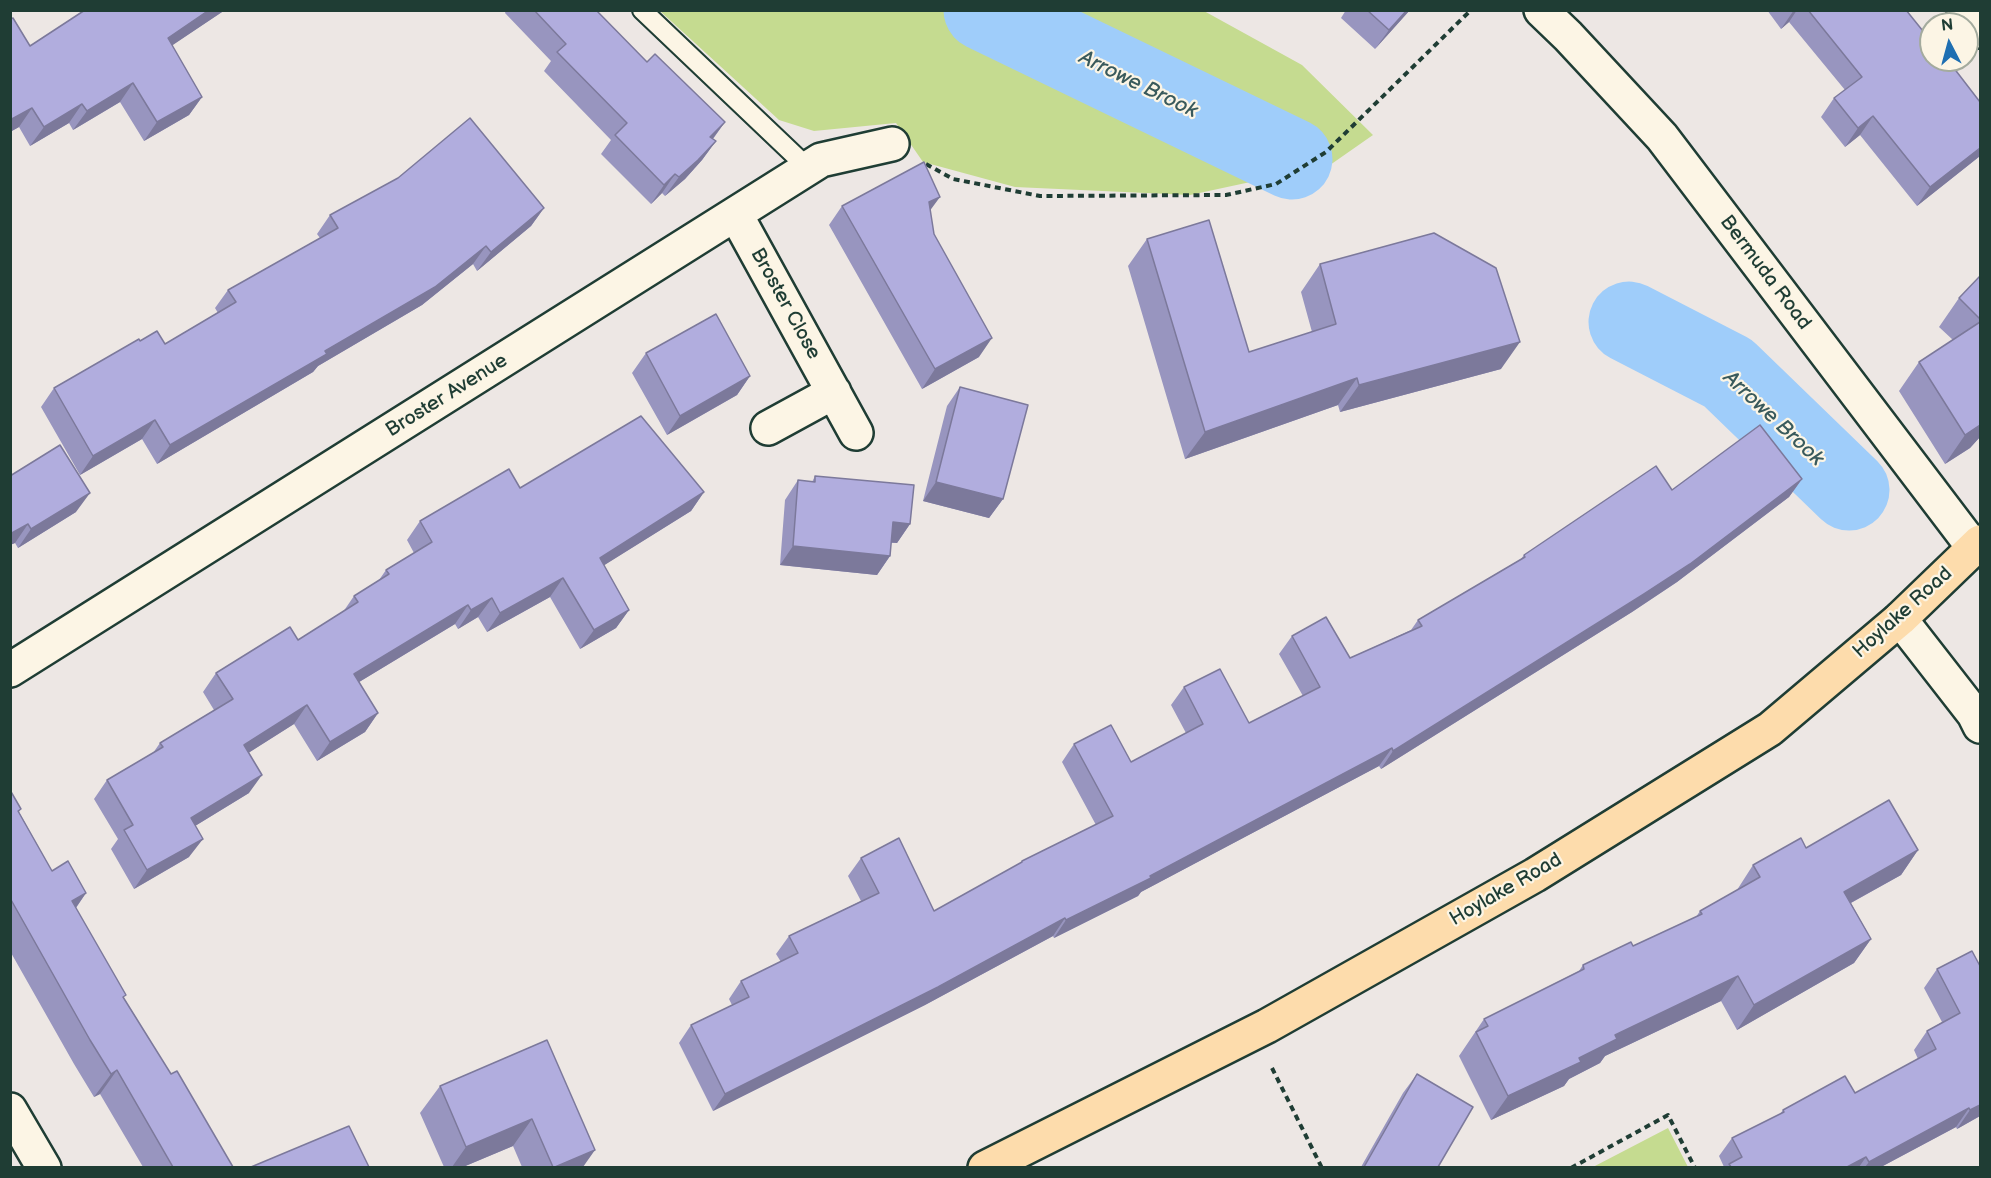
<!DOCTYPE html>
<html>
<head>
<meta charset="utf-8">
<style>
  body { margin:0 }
  #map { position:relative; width:1991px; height:1178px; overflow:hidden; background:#ede7e4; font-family:"Balsamiq Sans",sans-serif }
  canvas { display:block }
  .frame { position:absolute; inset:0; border:12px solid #1f3d34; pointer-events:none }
  .north { position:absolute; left:1919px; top:12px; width:60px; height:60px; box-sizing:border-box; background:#fcf5e5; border:2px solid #a4ab9e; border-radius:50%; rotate:354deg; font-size:16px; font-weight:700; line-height:24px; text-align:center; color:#1f3d34 }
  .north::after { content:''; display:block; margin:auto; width:21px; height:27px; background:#1f6fb2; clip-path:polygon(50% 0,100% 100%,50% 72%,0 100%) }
</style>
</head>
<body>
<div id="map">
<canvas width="1991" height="1178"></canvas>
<div class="frame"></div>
<div class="north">N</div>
</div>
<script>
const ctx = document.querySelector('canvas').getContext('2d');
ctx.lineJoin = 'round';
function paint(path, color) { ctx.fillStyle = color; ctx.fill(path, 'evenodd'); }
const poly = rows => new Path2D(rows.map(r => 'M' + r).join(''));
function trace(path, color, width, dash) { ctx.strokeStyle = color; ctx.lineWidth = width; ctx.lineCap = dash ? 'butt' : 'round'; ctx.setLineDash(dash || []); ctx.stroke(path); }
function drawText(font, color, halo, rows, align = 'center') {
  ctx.font = font + ' "Balsamiq Sans",sans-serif'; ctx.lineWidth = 4.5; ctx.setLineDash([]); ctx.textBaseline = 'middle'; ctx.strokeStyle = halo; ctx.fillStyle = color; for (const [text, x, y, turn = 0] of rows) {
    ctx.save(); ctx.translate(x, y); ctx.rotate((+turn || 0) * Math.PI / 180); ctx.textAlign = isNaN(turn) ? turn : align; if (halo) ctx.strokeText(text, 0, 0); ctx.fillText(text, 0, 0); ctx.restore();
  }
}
paint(poly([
  [660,11,1204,11,1302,65,1373,135,1320,172,1292,159,1283,175,1190,195,1015,187,923,162,896,123,814,131,779,120],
  [1668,1128,1688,1167,1593,1167]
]), '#c5db90');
trace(poly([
  [984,10,1292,159],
  [1629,322,1728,373,1849,490]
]), '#9fcdfa', 81);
const service = poly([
  [642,10,808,168]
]);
const minor = poly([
  [1541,10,1568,36,1662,137,1974,548],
  [1964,10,1980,31],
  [736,215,856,433],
  [768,428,834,392],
  [1900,619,1974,714,1980,726],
  [10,670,821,160,892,144],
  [10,1110,44,1168]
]);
const primary = poly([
  [985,1168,1267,1026,1535,875,1770,729,1900,619,1980,542]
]);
trace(service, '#1f3d34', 22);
trace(minor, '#1f3d34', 38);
trace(primary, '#1f3d34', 38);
trace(poly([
  [926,164,953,179,1040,196,1226,195,1276,184,1326,152,1471,10],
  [1272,1068,1322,1168],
  [1571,1168,1668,1115,1695,1168]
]), '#1f3d34', 4, [6, 4.5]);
trace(service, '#fcf5e5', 18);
trace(minor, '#fcf5e5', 33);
trace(primary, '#fddcac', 33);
paint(poly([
  [85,10,223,10,222,12,172,45,202,97,189,115,144,141,120,102,73,130,69,123,30,146,19,127,10,132,10,19,30,46],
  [506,10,596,10,647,62,725,122,713,139,716,141,702,160,685,179,665,196,662,193,651,204,601,154,611,140,544,71,551,61,505,13],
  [1346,10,1410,10,1375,49,1341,18],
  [1767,10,1906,10,1980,156,1917,206,1860,135,1845,147,1821,117,1834,98,1845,90,1789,22,1781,29],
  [842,206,930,210,934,234,979,357,922,389,829,225],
  [544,208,531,226,477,271,473,264,422,305,318,366,313,372,157,464,142,439,80,475,41,407,54,388,140,341,165,344,218,313,215,308,228,290,320,238,317,234,330,215],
  [1147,239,1249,352,1312,332,1301,292,1320,264,1501,369,1340,412,1338,405,1185,459,1128,266],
  [1980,276,1980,437,1970,448,1945,464,1899,391,1919,362,1953,340,1939,327,1959,298],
  [646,353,750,376,737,395,667,435,632,373],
  [960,387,1003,499,989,518,923,501,947,406],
  [10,476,76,512,18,548,15,543,10,545],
  [815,476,910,524,897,543,891,543,890,556,877,575,780,565,785,500,798,480,812,482],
  [1802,479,1789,497,1677,582,1632,612,1381,769,1379,766,1141,892,1138,896,1054,938,1053,936,925,1005,713,1111,679,1043,691,1025,732,1005,729,999,741,981,781,962,776,954,789,936,861,901,848,876,861,858,934,911,1019,864,1022,861,1096,825,1062,762,1074,744,1131,762,1186,733,1171,705,1184,687,1249,723,1303,696,1279,654,1292,636,1350,658,1411,630,1418,620,1521,559,1524,555,1672,490],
  [520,488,704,492,691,511,604,565,629,610,616,628,580,649,550,597,487,632,478,617,458,629,455,624,359,682,378,713,365,732,317,761,294,724,248,753,249,793,195,826,189,857,134,889,111,849,118,839,94,799,107,780,153,753,160,743,214,710,203,692,216,673,298,640,343,612,354,596,379,580,386,570,414,553,407,540,420,521],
  [10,790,21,809,19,812,52,871,86,893,76,908,124,998,171,1074,233,1167,143,1167,100,1094,94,1097,74,1064,10,951],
  [1806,848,1918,850,1901,875,1851,903,1871,939,1854,963,1737,1030,1721,1001,1605,1056,1600,1063,1569,1079,1564,1086,1491,1120,1459,1056,1484,1019,1579,971,1583,965,1633,946,1696,917,1700,911,1737,890,1753,865],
  [1972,951,1980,1116,1957,1129,1956,1127,1881,1167,1724,1167,1719,1156,1732,1138,1780,1114,1783,1110,1855,1093,1918,1059,1914,1050,1927,1031,1942,1022,1924,988,1937,969],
  [547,1040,583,1167,522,1167,513,1146,463,1167,444,1167,420,1113,440,1086],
  [1417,1074,1438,1167,1361,1167,1403,1093]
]), '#9895bf');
paint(poly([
  [209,10,223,10,222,12,155,57,168,38],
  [1407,10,1410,10,1375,49,1389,30],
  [1794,10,1797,10,1789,22,1781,29],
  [133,83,120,102,73,130,87,111],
  [202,97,189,115,144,141,157,122],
  [82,104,69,123,30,146,44,127],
  [32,108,19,127,10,132,10,120],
  [1873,116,1860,135,1845,147,1858,128],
  [725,122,711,141,710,137],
  [716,141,702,160,685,179,665,196,679,177],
  [1980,148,1980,156,1917,206,1930,187],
  [675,174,662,193,651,204,664,185],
  [940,197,926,216,929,202],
  [544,208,531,226,477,271,491,252],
  [486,246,473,264,422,305,318,366,313,372,157,464,170,445,325,351],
  [992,338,979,357,922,389,935,369],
  [1520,342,1501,369,1340,412,1359,385],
  [750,376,737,395,667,435,680,416],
  [1357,378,1338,405,1185,459,1205,432],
  [155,420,142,439,80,475,93,456],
  [1980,425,1980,437,1970,448,1945,464,1965,435],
  [1802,479,1789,497,1677,582,1632,612,1381,769,1393,751],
  [936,482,1003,499,989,518,923,501],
  [704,492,691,511,587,576,600,558],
  [90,493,76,512,18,548,31,529],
  [893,522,910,524,897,543,880,541],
  [28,524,15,543,10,545,10,534],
  [793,546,890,556,877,575,780,565],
  [563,578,550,597,487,632,500,613],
  [492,598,478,617,458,629,471,610],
  [468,605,455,624,341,693,354,674],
  [629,610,616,628,580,649,594,630],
  [307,705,294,724,231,764,244,745],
  [378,713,365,732,317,761,330,742],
  [1392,748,1379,766,1141,892,1138,896,1054,938,1066,920],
  [262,775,249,793,177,837,191,818],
  [203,839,189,857,134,889,147,870],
  [1918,850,1901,875,1827,916,1844,892],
  [86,893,70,916,72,901],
  [1065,918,1053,936,925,1005,713,1111,725,1094],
  [1871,939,1854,963,1737,1030,1754,1005],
  [1738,976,1721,1001,1605,1056,1600,1063,1569,1079,1564,1086,1491,1120,1508,1096,1579,1058,1615,1035],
  [117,1070,100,1094,94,1097,111,1074],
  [1980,1105,1980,1116,1957,1129,1970,1110],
  [1969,1108,1956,1127,1881,1167,1865,1167,1869,1162],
  [532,1119,513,1146,463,1167,452,1167,466,1147],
  [595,1150,583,1167,555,1167],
  [1866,1157,1859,1167,1847,1167]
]), '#7c799b');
const building = poly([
  [85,10,209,10,168,38,202,97,157,122,133,83,87,111,82,104,44,127,32,108,10,120,10,19,13,18,30,46,85,10],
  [534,10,596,10,647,62,655,54,725,122,710,137,716,141,698,160,679,177,675,174,664,185,615,135,627,123,557,52,566,44,534,10],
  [1367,10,1407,10,1389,30,1367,10],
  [1808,10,1906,10,1931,41,1931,60,1946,60,1949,64,1950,63,1980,102,1980,148,1930,187,1873,116,1858,128,1834,98,1862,77,1808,10],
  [470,118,544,208,491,252,486,246,435,287,325,351,327,354,170,445,155,420,93,456,54,388,139,339,140,341,157,331,165,344,236,302,228,290,338,228,330,215,398,178,470,118],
  [924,162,940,197,929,202,934,234,992,338,935,369,842,206,924,162],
  [1209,220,1249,352,1336,324,1320,264,1434,233,1496,268,1520,342,1359,385,1357,378,1205,432,1147,239,1209,220],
  [1980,276,1980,319,1959,298,1980,276],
  [716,314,750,376,680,416,646,353,716,314],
  [1980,322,1980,425,1965,435,1919,362,1980,322],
  [960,387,1028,405,1003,499,936,482,960,387],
  [641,416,704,492,600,558,629,610,594,630,563,578,500,613,492,598,471,610,468,605,354,674,378,713,330,742,307,705,244,745,262,775,191,818,203,839,147,870,124,830,133,825,107,780,163,747,160,743,233,699,216,673,290,627,298,640,358,602,354,596,389,574,386,570,432,542,420,521,509,469,520,488,641,416],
  [1760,425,1802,479,1690,564,1644,594,1393,751,1392,748,1150,876,1151,878,1066,920,1065,918,938,987,725,1094,691,1025,749,997,741,981,798,953,789,936,879,893,861,858,899,838,934,911,1022,862,1022,861,1113,816,1074,744,1111,725,1131,762,1203,724,1184,687,1220,669,1249,723,1320,687,1292,636,1326,617,1350,658,1422,626,1418,620,1525,557,1524,555,1656,466,1672,490,1760,425],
  [60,445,90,493,31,529,28,524,10,534,10,476,60,445],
  [815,476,914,485,910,524,893,522,890,556,793,546,798,480,815,482,815,476],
  [10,790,21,809,18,811,52,871,68,861,86,893,72,901,126,995,123,997,171,1074,177,1071,233,1167,173,1167,117,1070,111,1074,90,1040,10,898,10,790],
  [1889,800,1918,850,1844,892,1871,939,1754,1005,1738,976,1615,1035,1617,1039,1579,1058,1581,1062,1508,1096,1476,1032,1488,1026,1484,1019,1584,969,1583,965,1631,942,1633,946,1702,914,1700,911,1760,877,1753,865,1801,838,1806,848,1889,800],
  [1972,951,1980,966,1980,1105,1970,1110,1969,1108,1869,1162,1866,1157,1847,1167,1731,1167,1729,1164,1742,1157,1732,1138,1784,1112,1783,1110,1845,1076,1855,1093,1936,1049,1927,1031,1960,1013,1937,969,1972,951],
  [547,1040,595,1150,555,1167,553,1167,532,1119,466,1147,440,1086,547,1040],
  [1417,1074,1473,1107,1438,1167,1364,1167,1417,1074],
  [349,1126,369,1167,251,1167,349,1126]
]);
paint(building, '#b1adde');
trace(building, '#7c799b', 1.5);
drawText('20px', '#1f3d34', '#fcf5e5', [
  ["Bermuda Road",1765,273,53],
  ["Broster Close",785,304,61],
  ["Broster Avenue",447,396,-32],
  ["Hoylake Road",1903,613,-42],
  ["Hoylake Road",1506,890,-30]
]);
drawText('italic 21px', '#395a5c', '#fcf5e5', [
  ["Arrowe Brook",1138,85,26],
  ["Arrowe Brook",1773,419,43]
]);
</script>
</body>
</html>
